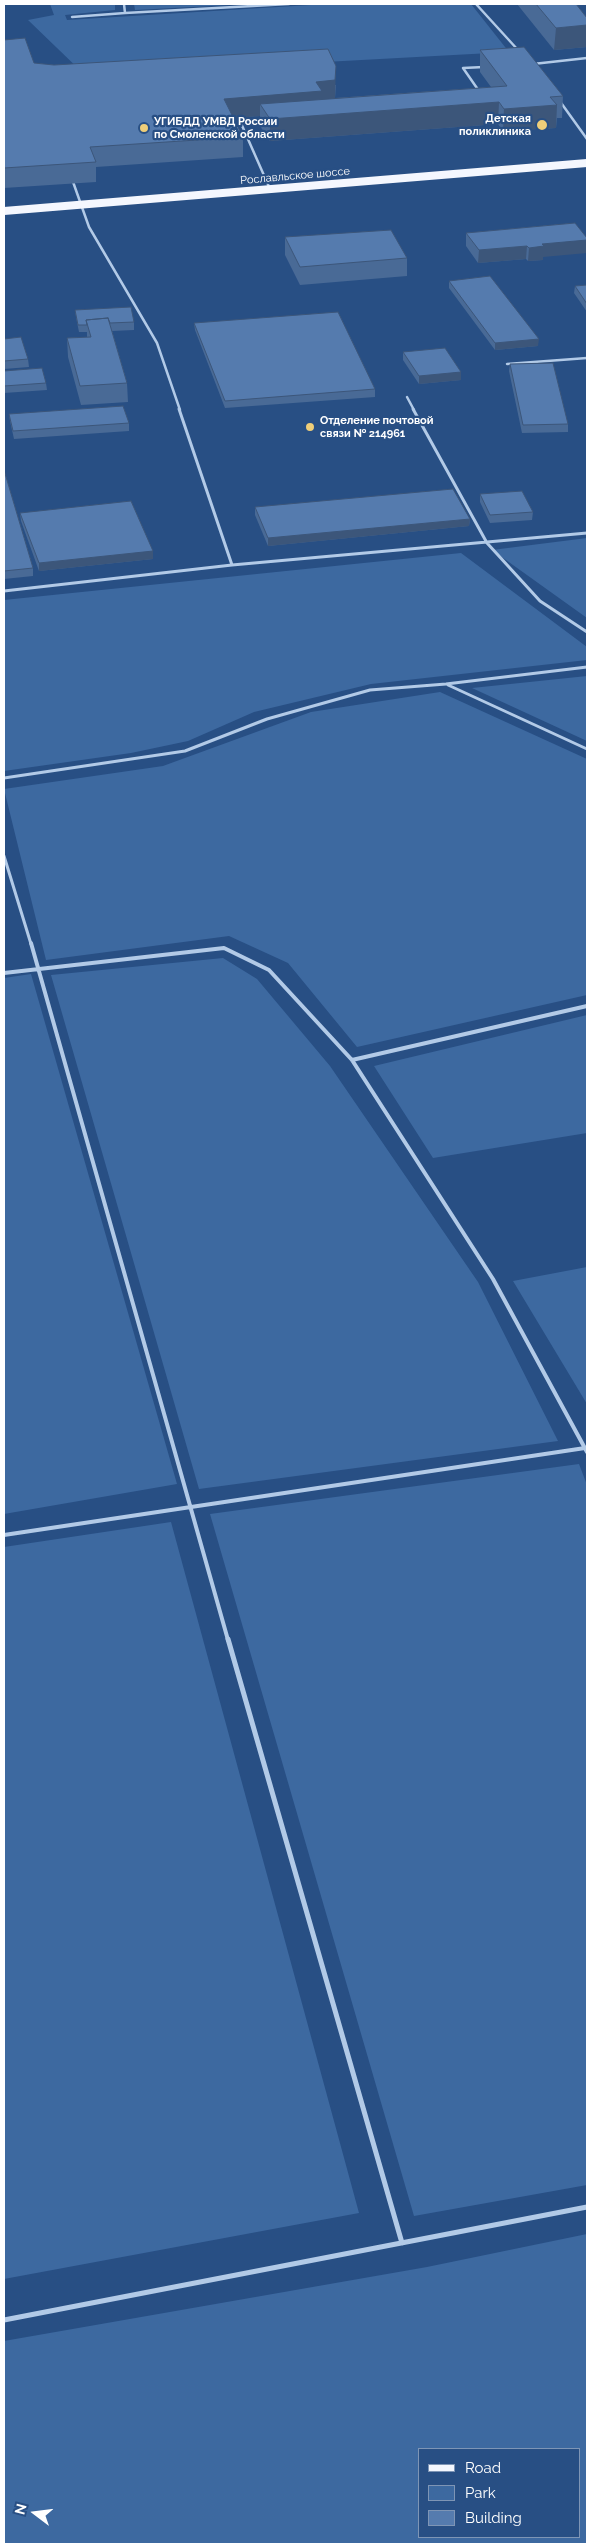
<!DOCTYPE html>
<html>
<head>
<meta charset="utf-8">
<style>
  body { margin:0 }
  #map { position:relative; width:591px; height:2548px; overflow:hidden; background:#284f84; font-family:Raleway,sans-serif }
  canvas { display:block }
  .frame { position:absolute; inset:0; border:5px solid #fff; pointer-events:none }
  .legend { position:absolute; left:418px; top:2448px; width:162px; height:90px; box-sizing:border-box; background:#284f84; border:1px solid #7e95b5; margin:0; padding:6px 9px; list-style:none; font-size:15px; color:#fff }
  .legend li { display:flex; align-items:center; gap:10px; height:25px }
  .legend b { width:25px; border:1px solid #7e95b5 }
  .north { position:absolute; left:10px; top:2488px; width:50px; height:50px; -webkit-text-stroke:4px #284f84; paint-order:stroke; rotate:285deg; font-size:14px; font-weight:700; line-height:20px; text-align:center; color:#fff }
  .north::after { content:''; display:block; margin:auto; width:18px; height:22px; background:#fff; clip-path:polygon(50% 0,100% 100%,50% 72%,0 100%) }
</style>
</head>
<body>
<div id="map">
<canvas width="591" height="2548"></canvas>
<div class="frame"></div>
<ul class="legend">
<li><b style="height:6px;background:#f4f7fe"></b>Road</li>
<li><b style="height:14px;background:#3d69a0"></b>Park</li>
<li><b style="height:14px;background:#557bae"></b>Building</li>
</ul>
<div class="north">N</div>
</div>
<script>
const ctx = document.querySelector('canvas').getContext('2d');
ctx.lineJoin = 'round';
function paint(path, color) { ctx.fillStyle = color; ctx.fill(path, 'evenodd'); }
const poly = rows => new Path2D(rows.map(r => 'M' + r).join(''));
function trace(path, color, width, dash) { ctx.strokeStyle = color; ctx.lineWidth = width; ctx.lineCap = dash ? 'butt' : 'round'; ctx.setLineDash(dash || []); ctx.stroke(path); }
function drawText(font, color, halo, rows, align = 'center') {
  ctx.font = font + ' Raleway,sans-serif'; ctx.lineWidth = 4.5; ctx.setLineDash([]); ctx.textBaseline = 'middle'; ctx.strokeStyle = halo; ctx.fillStyle = color; for (const [text, x, y, turn = 0] of rows) {
    ctx.save(); ctx.translate(x, y); ctx.rotate((+turn || 0) * Math.PI / 180); ctx.textAlign = isNaN(turn) ? turn : align; if (halo) ctx.strokeText(text, 0, 0); ctx.fillText(text, 0, 0); ctx.restore();
  }
}
paint(poly([
  [50,4,115,4,115,10,65,15,67,20,327,4,471,4,509,52,85,75,28,20,54,15],
  [134,4,247,4,135,10],
  [587,538,587,618,492,550],
  [461,553,587,647,587,660,371,684,254,712,188,741,131,753,4,771,4,600],
  [587,676,587,741,472,688],
  [440,692,587,759,587,995,357,1047,288,963,229,936,46,960,4,789,163,766,311,712],
  [223,958,257,979,330,1066,478,1282,558,1441,199,1489,51,975],
  [31,974,177,1484,4,1514,4,978],
  [587,1015,587,1133,433,1158,374,1066],
  [587,1267,587,1404,513,1281],
  [579,1464,587,1485,587,2185,414,2216,210,1514],
  [171,1522,359,2213,4,2279,4,1547],
  [587,2234,587,2544,4,2544,4,2341,427,2267],
  [420,2449,580,2449,580,2537,420,2537]
]), '#3d69a0');
trace(poly([
  [124,4,125,13,289,4],
  [476,4,518,50],
  [72,17,125,13],
  [533,64,587,58],
  [479,91,463,68,484,67],
  [559,100,587,139],
  [265,119,240,121,270,189],
  [72,179,89,227,157,343,180,410],
  [507,364,587,358],
  [407,397,414,410]
]), '#b2cae7', 2.5);
trace(poly([
  [179,409,232,565],
  [413,409,487,543,540,601,587,632],
  [4,591,232,565,587,533],
  [448,685,587,749],
  [4,778,185,751,267,719,370,690,446,684,587,667],
  [4,856,31,944]
]), '#b2cae7', 3);
trace(poly([
  [31,943,228,1640],
  [4,973,224,948,269,970,352,1060,493,1279,587,1452],
  [352,1060,587,1006],
  [4,1535,585,1448]
]), '#b2cae7', 4);
trace(poly([
  [228,1639,402,2243],
  [4,2320,587,2207]
]), '#b2cae7', 5);
trace(poly([
  [4,211,587,163]
]), '#f4f7fe', 8);
paint(poly([
  [517,4,576,4,587,18,587,47,554,50],
  [4,40,34,63,54,65,336,85,335,98,491,87,480,72,480,50,563,96,562,118,557,118,556,128,503,131,498,124,270,141,260,126,260,116,233,118,243,137,243,157,96,167,96,182,4,188],
  [575,223,543,257,543,260,528,261,526,259,478,263,466,246,466,233],
  [285,237,407,258,407,276,300,285,285,255],
  [449,281,538,346,495,350,449,288],
  [587,285,587,312,574,293,575,286],
  [75,310,134,322,134,330,112,331,127,383,128,402,81,405,68,357,67,338,87,337,87,332,79,332,76,317],
  [194,323,375,389,375,397,225,408,195,330],
  [4,339,28,359,29,367,4,369],
  [403,352,461,380,419,384,403,360],
  [586,355,587,355,587,365,586,362],
  [510,364,568,424,568,432,522,433,509,371],
  [4,371,46,383,47,390,4,393],
  [9,414,129,423,129,431,14,439,10,421],
  [4,470,33,568,33,576,4,579],
  [480,494,533,512,532,520,490,523,480,502],
  [255,507,470,519,469,526,268,546,255,515],
  [20,513,153,559,39,571,21,521]
]), '#496a96');
paint(poly([
  [587,25,587,47,554,50,556,28],
  [336,66,335,99,260,104,260,116,224,119,224,99,316,82],
  [499,102,498,124,270,141,270,119],
  [557,105,556,128,503,131,504,109],
  [587,240,587,253,543,257,543,260,528,261,529,248,542,244],
  [527,246,526,259,478,263,479,250],
  [539,339,538,346,495,350,495,343],
  [461,372,461,380,419,384,419,376],
  [470,519,469,526,268,546,268,538],
  [153,551,153,559,39,571,39,563]
]), '#3c567a');
const building = poly([
  [536,4,576,4,587,18,587,25,556,28,536,4],
  [25,38,34,63,54,65,328,49,336,66,335,80,316,82,322,91,224,99,243,137,90,147,96,162,4,168,4,40,25,38],
  [524,47,563,96,550,97,557,105,504,109,499,102,270,119,260,104,507,86,480,50,524,47],
  [575,223,587,238,587,240,542,244,544,246,529,248,527,246,479,250,466,233,575,223],
  [391,230,407,258,300,267,285,237,391,230],
  [490,276,539,339,495,343,449,281,490,276],
  [587,285,587,304,575,286,587,285],
  [131,307,134,322,110,323,108,318,86,320,87,325,78,325,75,310,131,307],
  [338,312,375,389,225,401,194,323,338,312],
  [108,318,127,383,80,386,67,338,91,337,86,320,108,318],
  [21,337,28,359,4,361,4,339,21,337],
  [445,348,461,372,419,376,403,352,445,348],
  [553,363,568,424,523,425,510,364,553,363],
  [42,368,46,383,4,386,4,371,42,368],
  [123,406,129,423,13,431,9,414,123,406],
  [4,470,33,568,4,571,4,470],
  [453,489,470,519,268,538,255,507,453,489],
  [522,491,533,512,490,515,480,494,522,491],
  [131,501,153,551,39,563,20,513,131,501]
]);
paint(building, '#557bae');
trace(building, '#3c567a', 1);
for (const [x, y, r, color] of [
  [542,125,6,"#efce79"],
  [144,128,5,"#efce79"],
  [310,427,5,"#efce79"]
]) { const dot = new Path2D(); dot.arc(x, y, r, 0, 2 * Math.PI); ctx.fillStyle = color; ctx.fill(dot); trace(dot, '#284f84', 2); }
drawText('bold 11px', '#fff', '#284f84', [
  ["Детская",531,119,"right"],
  ["поликлиника",531,132,"right"],
  ["УГИБДД УМВД России",154,122],
  ["по Смоленской области",154,135],
  ["Отделение почтовой",320,421],
  ["связи № 214961",320,434]
], 'left');
drawText('11px', '#fff', '#284f84', [
  ["Рославльское шоссе",295,176,-5]
]);
</script>
</body>
</html>
